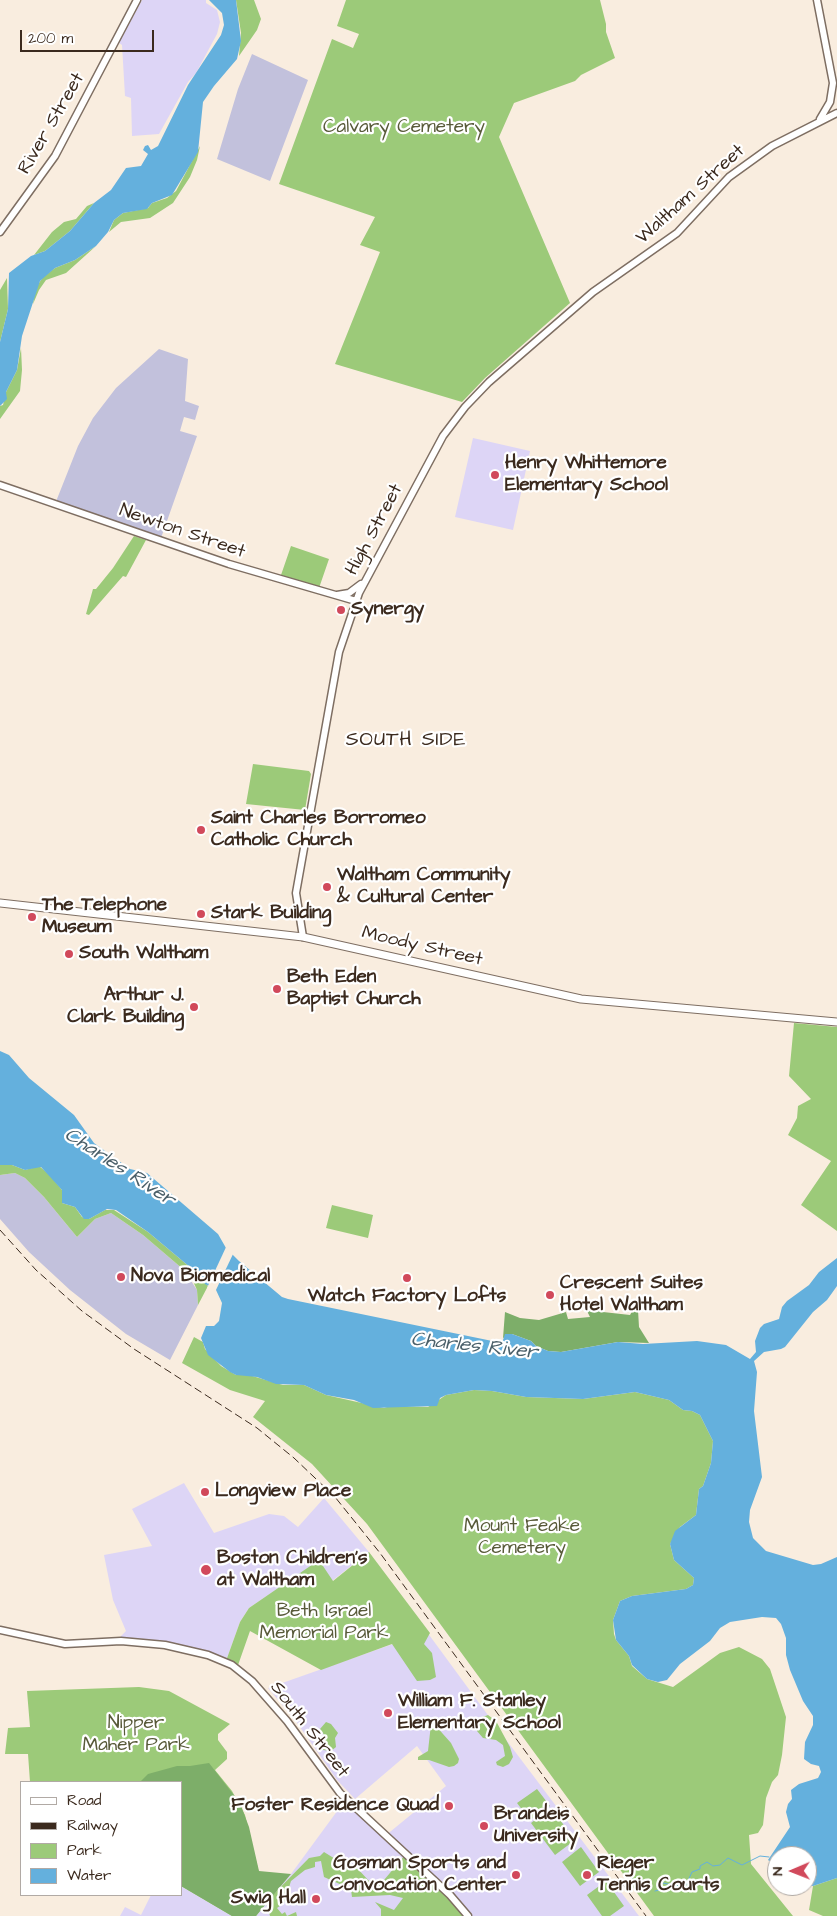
<!DOCTYPE html>
<html>
<head>
<meta charset="utf-8">
<style>
  body { margin:0 }
  #map { position:relative; width:837px; height:1916px; overflow:hidden; background:#f9eddf; font-family:"Architects Daughter",sans-serif }
  canvas { display:block }
  .legend { position:absolute; left:20px; top:1781px; width:162px; height:115px; box-sizing:border-box; background:#fff; border:1px solid #b1aaa5; margin:0; padding:6px 9px; list-style:none; font-size:15px; color:#3b2a1e }
  .legend li { display:flex; align-items:center; gap:10px; height:25px }
  .legend b { width:25px; border:1px solid #b1aaa5 }
  .north { position:absolute; left:767px; top:1846px; width:50px; height:50px; box-sizing:border-box; background:#fff; border:1px solid #b1aaa5; border-radius:50%; rotate:269deg; font-size:14px; font-weight:700; line-height:20px; text-align:center; color:#3b2a1e }
  .north::after { content:''; display:block; margin:auto; width:18px; height:22px; background:#d1495b; clip-path:polygon(50% 0,100% 100%,50% 72%,0 100%) }
  .scale { position:absolute; left:20px; top:30px; width:134px; height:22px; box-sizing:border-box; border:2px solid #3b2a1e; border-top:0; padding-left:6px; font-size:15px; line-height:18px; white-space:nowrap; color:#3b2a1e; -webkit-text-stroke:4px #fff; paint-order:stroke }
</style>
</head>
<body>
<div id="map">
<canvas width="837" height="1916"></canvas>
<ul class="legend">
<li><b style="height:6px;background:#fff"></b>Road</li>
<li><b style="height:6px;background:#3b2a1e"></b>Railway</li>
<li><b style="height:14px;background:#9cca79"></b>Park</li>
<li><b style="height:14px;background:#64b0dd"></b>Water</li>
</ul>
<div class="north">N</div>
<div class="scale">200 m</div>
</div>
<script>
const ctx = document.querySelector('canvas').getContext('2d');
ctx.lineJoin = 'round';
function paint(path, color) { ctx.fillStyle = color; ctx.fill(path, 'evenodd'); }
const poly = rows => new Path2D(rows.map(r => 'M' + r).join(''));
function trace(path, color, width, dash) { ctx.strokeStyle = color; ctx.lineWidth = width; ctx.lineCap = dash ? 'butt' : 'round'; ctx.setLineDash(dash || []); ctx.stroke(path); }
function drawText(font, color, halo, rows, align = 'center') {
  ctx.font = font + ' "Architects Daughter",sans-serif'; ctx.lineWidth = 4.5; ctx.setLineDash([]); ctx.textBaseline = 'middle'; ctx.strokeStyle = halo; ctx.fillStyle = color; for (const [text, x, y, turn = 0] of rows) {
    ctx.save(); ctx.translate(x, y); ctx.rotate((+turn || 0) * Math.PI / 180); ctx.textAlign = isNaN(turn) ? turn : align; if (halo) ctx.strokeText(text, 0, 0); ctx.fillText(text, 0, 0); ctx.restore();
  }
}
paint(poly([
  [142,0,206,0,206,3,217,10,220,22,217,34,196,73,188,82,159,134,132,136,131,98,125,96,122,45,119,43],
  [473,438,530,451,513,530,455,517],
  [184,1483,214,1533,269,1514,284,1516,298,1527,324,1498,369,1552,332,1581,319,1561,249,1608,240,1622,226,1661,214,1656,121,1641,121,1636,126,1631,113,1600,104,1555,152,1546,132,1509],
  [427,1632,504,1737,639,1916,256,1916,291,1874,346,1799,385,1836,446,1786,417,1746,355,1799,337,1780,295,1720,268,1688],
  [181,1886,232,1916,120,1916,125,1907,141,1915,151,1895,181,1895]
]), '#ddd5f6');
paint(poly([
  [252,54,308,80,270,181,217,159,238,89],
  [159,349,188,359,185,401,199,406,195,420,184,417,180,431,197,436,161,538,57,502,57,499,78,446,93,418,116,388],
  [15,1173,25,1178,44,1197,77,1237,95,1219,111,1213,143,1235,184,1270,197,1290,198,1305,170,1360,126,1334,70,1290,29,1252,0,1219,0,1175]
]), '#c2c1dc');
paint(poly([
  [236,0,254,0,261,19,257,30,239,56,241,33],
  [346,0,600,0,606,24,606,32,615,58,581,75,575,81,514,103,499,137,570,303,485,378,462,402,335,364,380,252,360,245,375,217,279,184,332,39,353,48,359,34,337,26],
  [200,146,197,160,190,177,173,203,150,218,121,222,109,232,114,220,123,213,148,208,152,203,167,198,176,191],
  [94,203,70,231,45,251,34,255,52,232,64,222,76,219,87,206],
  [96,246,66,273,46,280,39,290,33,304,35,289,43,277,55,268,75,260],
  [7,278,8,309,0,342,0,290],
  [21,348,22,370,20,391,0,419,0,406,3,405,6,392,17,370],
  [134,536,146,540,126,577,123,576,89,615,86,614,93,589,96,589,113,568],
  [291,546,329,559,319,588,281,575],
  [253,764,309,771,311,774,305,810,246,804],
  [794,1023,837,1027,837,1231,801,1205,831,1161,788,1135,797,1118,798,1106,811,1099,789,1076],
  [0,1165,12,1165,25,1170,39,1166,50,1175,62,1190,62,1203,75,1207,82,1217,89,1219,105,1210,114,1210,148,1232,191,1268,208,1286,198,1305,197,1290,192,1279,184,1270,143,1235,111,1213,95,1219,77,1237,44,1197,25,1178,15,1173,0,1175],
  [332,1205,373,1215,368,1238,326,1228],
  [194,1337,203,1342,205,1349,221,1366,236,1375,249,1375,283,1385,304,1385,326,1395,384,1408,390,1406,428,1407,446,1395,474,1390,492,1391,526,1397,583,1399,635,1392,669,1400,683,1410,692,1411,700,1415,713,1441,711,1463,703,1486,699,1489,696,1515,680,1527,670,1544,674,1560,694,1578,693,1585,686,1589,632,1596,620,1601,613,1620,614,1634,616,1640,629,1656,632,1666,647,1679,673,1687,720,1653,739,1647,762,1659,770,1669,786,1717,782,1755,778,1775,772,1782,766,1798,763,1825,758,1833,749,1835,751,1864,793,1916,654,1916,367,1524,312,1464,253,1417,265,1401,230,1390,182,1363],
  [369,1552,430,1633,424,1644,432,1653,436,1677,430,1680,417,1681,392,1644,321,1670,250,1631,237,1668,226,1661,240,1622,249,1608,319,1560,333,1581],
  [139,1687,169,1691,230,1724,218,1734,218,1740,227,1752,227,1759,215,1770,232,1791,245,1815,266,1902,309,1858,320,1856,324,1852,353,1870,356,1867,370,1882,379,1886,405,1855,468,1916,381,1916,381,1909,375,1902,394,1910,403,1898,390,1895,352,1897,350,1883,344,1886,324,1877,321,1861,315,1862,315,1867,305,1870,291,1881,284,1903,277,1908,282,1914,285,1912,287,1916,296,1912,297,1916,270,1916,266,1903,256,1916,232,1916,181,1886,181,1782,30,1782,28,1754,5,1754,8,1728,30,1727,27,1691],
  [488,1715,496,1721,510,1747,513,1757,509,1764,503,1767,497,1765,496,1762,505,1756,503,1745,496,1740,483,1738,477,1731,477,1719],
  [326,1722,331,1724,338,1733,335,1738,336,1747,331,1751,323,1750,320,1744,325,1736,320,1729],
  [431,1724,435,1725,451,1743,459,1759,458,1763,454,1766,449,1767,429,1760,418,1760,418,1757,428,1751],
  [537,1789,550,1806,530,1820,517,1803],
  [551,1808,575,1840,555,1855,531,1823],
  [581,1847,599,1872,580,1886,562,1862],
  [837,1878,837,1916,823,1916,809,1910,813,1886],
  [606,1881,624,1906,610,1916,602,1916,587,1895]
]), '#9cca79');
paint(poly([
  [599,1305,603,1312,630,1315,634,1308,638,1310,639,1327,649,1343,618,1342,561,1352,548,1351,536,1346,531,1341,512,1334,503,1338,505,1312,520,1318,539,1320,566,1312,568,1319,590,1317,587,1311],
  [209,1763,240,1803,249,1827,259,1871,291,1874,256,1916,232,1916,181,1886,181,1782,140,1782,148,1774,177,1766,190,1766]
]), '#7dae69');
paint(poly([
  [209,0,236,0,241,41,237,59,214,86,203,102,198,152,172,195,152,203,147,209,123,213,114,220,108,232,96,246,75,260,55,268,40,281,22,336,17,370,6,392,7,399,0,406,0,342,8,309,9,273,31,256,45,251,70,231,94,203,111,190,126,168,141,166,148,154,143,150,145,146,148,145,151,150,158,146,188,85,221,35,224,25,222,13],
  [0,1051,9,1055,29,1078,74,1115,94,1143,130,1169,147,1173,218,1234,226,1248,239,1261,282,1297,288,1299,502,1343,505,1334,512,1334,531,1341,536,1346,548,1351,561,1352,618,1342,643,1344,697,1341,726,1345,750,1359,756,1352,755,1341,760,1328,764,1324,779,1319,782,1307,787,1301,809,1285,819,1272,837,1258,837,1286,827,1300,813,1312,785,1347,781,1349,764,1352,754,1361,757,1372,754,1411,762,1477,750,1510,749,1522,753,1538,766,1551,813,1565,821,1564,837,1557,837,1878,813,1886,807,1885,807,1856,777,1856,777,1867,768,1860,790,1827,786,1812,788,1804,792,1799,791,1790,799,1784,818,1778,821,1772,819,1766,811,1764,804,1759,805,1742,813,1725,813,1716,803,1701,790,1670,786,1655,786,1638,781,1624,776,1618,762,1617,730,1622,720,1628,710,1641,680,1664,667,1680,658,1682,647,1679,632,1665,629,1656,616,1640,613,1620,620,1601,632,1596,686,1589,693,1585,694,1578,674,1560,670,1544,675,1531,696,1515,699,1489,703,1486,711,1463,713,1441,700,1415,692,1411,683,1410,669,1400,635,1392,583,1399,526,1397,492,1391,474,1390,446,1395,440,1398,437,1406,373,1408,354,1400,326,1395,304,1385,276,1384,257,1377,236,1375,230,1372,208,1355,201,1338,206,1326,214,1326,219,1321,222,1303,216,1290,205,1284,191,1268,148,1232,116,1210,107,1209,89,1219,84,1219,75,1207,62,1203,62,1190,41,1167,25,1170,12,1165,0,1165]
]), '#64b0dd');
paint(poly([
  [227,1245,234,1252,215,1292,207,1288]
]), '#f9eddf');
trace(poly([
  [625,1874,648,1889],
  [655,1891,659,1890,660,1884,663,1883,683,1887,686,1885,692,1872,700,1869,700,1866,707,1862,713,1866,720,1865,728,1858,742,1865,760,1856,769,1857]
]), '#64b0dd', 1);
const secondary = poly([
  [817,0,833,83,830,102,820,119],
  [0,232,55,156,137,0],
  [0,485,229,564,356,601],
  [337,595,349,593,361,584],
  [303,937,296,893,339,652,359,593,443,436,465,407,489,382,593,292,677,233,729,177,772,146,837,113],
  [0,1630,65,1644,121,1641,165,1645,208,1655,232,1665,252,1681,287,1721,340,1793,450,1895,468,1916]
]);
const primary = poly([
  [0,903,303,937,581,999,837,1022]
]);
trace(secondary, '#7e6e62', 9);
trace(primary, '#7e6e62', 9);
trace(secondary, '#fff', 6);
trace(primary, '#fff', 7);
trace(poly([
  [0,1230,36,1270,82,1311,134,1349,257,1428,294,1458,335,1497,380,1553,646,1916]
]), '#3b2a1e', 1, [8, 4]);
for (const [x, y, r, color] of [
  [495,475,5,"#d1495b"],
  [341,610,5,"#d1495b"],
  [201,830,5,"#d1495b"],
  [327,887,5,"#d1495b"],
  [201,914,5,"#d1495b"],
  [32,917,5,"#d1495b"],
  [69,954,5,"#d1495b"],
  [277,989,5,"#d1495b"],
  [194,1007,5,"#d1495b"],
  [121,1277,5,"#d1495b"],
  [407,1278,5,"#d1495b"],
  [550,1295,5,"#d1495b"],
  [205,1492,5,"#d1495b"],
  [206,1570,6,"#d1495b"],
  [388,1713,5,"#d1495b"],
  [449,1806,5,"#d1495b"],
  [484,1826,5,"#d1495b"],
  [516,1875,5,"#d1495b"],
  [587,1875,5,"#d1495b"],
  [316,1899,5,"#d1495b"]
]) { const dot = new Path2D(); dot.arc(x, y, r, 0, 2 * Math.PI); ctx.fillStyle = color; ctx.fill(dot); trace(dot, '#fff', 2); }
drawText('19px', '#3b2a1e', '#fff', [
  ["River Street",52,124,-60],
  ["Waltham Street",691,195,-42],
  ["High Street",375,530,-62],
  ["Newton Street",182,532,19],
  ["Moody Street",422,947,13],
  ["South Street",309,1730,52]
]);
drawText('19px', '#585a39', '#fff', [
  ["Calvary Cemetery",404,128],
  ["Mount Feake",522,1527],
  ["Cemetery",522,1549],
  ["Beth Israel",324,1612],
  ["Memorial Park",324,1634],
  ["Nipper",136,1724],
  ["Maher Park",136,1746]
]);
drawText('bold 19px', '#3b2a1e', '#fff', [
  ["Henry Whittemore",505,464],
  ["Elementary School",505,486],
  ["Synergy",351,610],
  ["Saint Charles Borromeo",211,819],
  ["Catholic Church",211,841],
  ["Waltham Community",337,876],
  ["& Cultural Center",337,898],
  ["The Telephone",42,906],
  ["Museum",42,928],
  ["Stark Building",211,914],
  ["South Waltham",79,954],
  ["Beth Eden",287,978],
  ["Baptist Church",287,1000],
  ["Arthur J.",184,996,"right"],
  ["Clark Building",184,1018,"right"],
  ["Nova Biomedical",131,1277],
  ["Crescent Suites",560,1284],
  ["Hotel Waltham",560,1306],
  ["Watch Factory Lofts",407,1297,"center"],
  ["Longview Place",215,1492],
  ["Boston Children's",217,1559],
  ["at Waltham",217,1581],
  ["William F. Stanley",398,1702],
  ["Elementary School",398,1724],
  ["Foster Residence Quad",439,1806,"right"],
  ["Brandeis",494,1815],
  ["University",494,1837],
  ["Gosman Sports and",506,1864,"right"],
  ["Convocation Center",506,1886,"right"],
  ["Rieger",597,1864],
  ["Tennis Courts",597,1886],
  ["Swig Hall",306,1899,"right"]
], 'left');
ctx.letterSpacing = '1px';
drawText('20px', '#3b2a1e', '#fff', [
  ["SOUTH SIDE",406,741]
]);
ctx.letterSpacing = '0px';
drawText('italic 20px', '#4b606a', '#fff', [
  ["Charles River",119,1168,33],
  ["Charles River",474,1347,6]
]);
</script>
</body>
</html>
